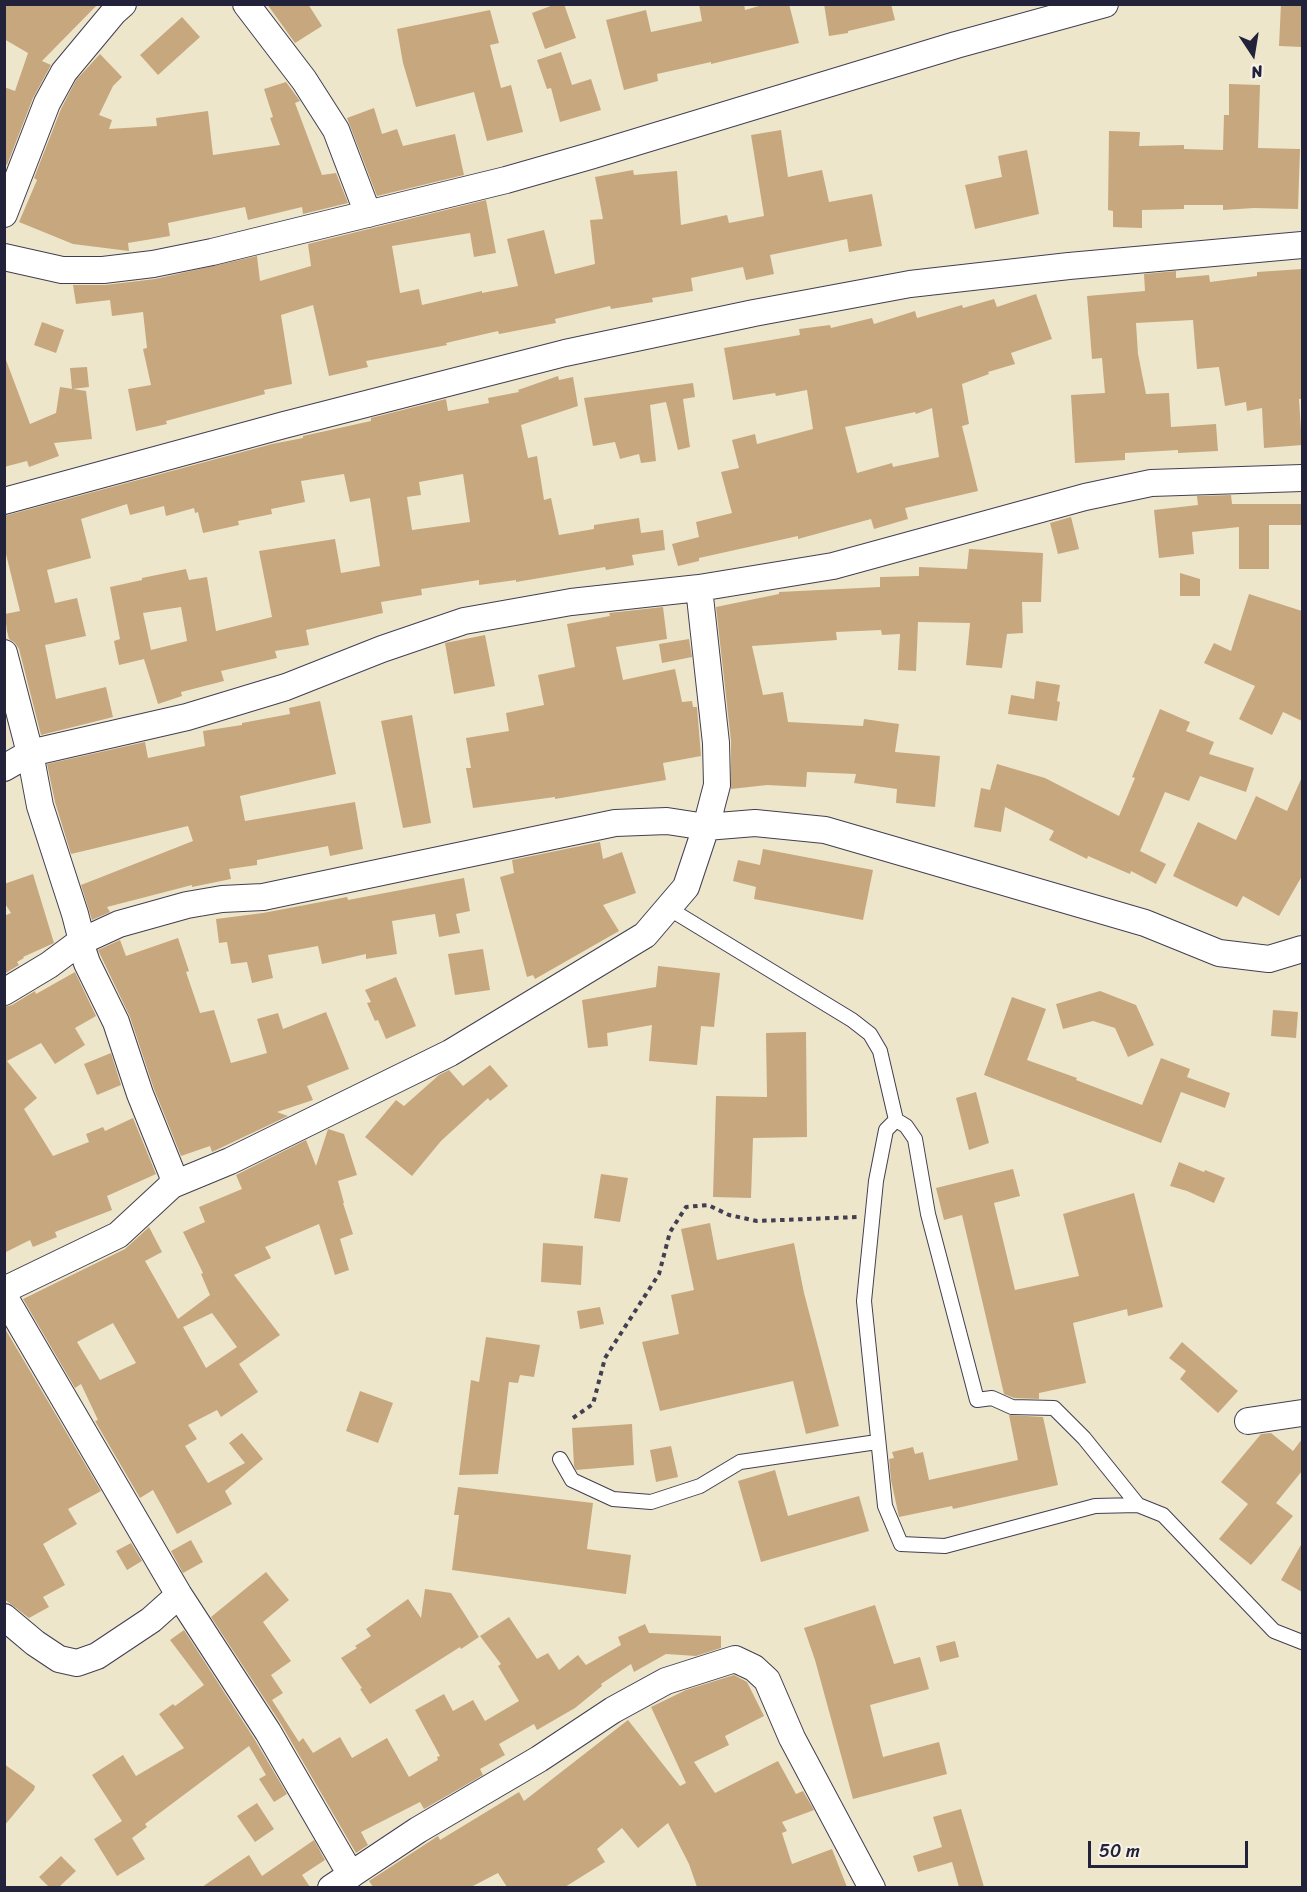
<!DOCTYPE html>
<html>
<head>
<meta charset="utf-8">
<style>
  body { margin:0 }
  #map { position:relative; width:1307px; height:1892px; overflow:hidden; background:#eee6cb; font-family:Sriracha,sans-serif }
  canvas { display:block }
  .frame { position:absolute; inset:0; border:6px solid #22223b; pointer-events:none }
  .north { position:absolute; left:1223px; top:24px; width:60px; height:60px; -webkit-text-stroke:4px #f7f3e8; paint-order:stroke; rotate:168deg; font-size:16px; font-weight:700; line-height:24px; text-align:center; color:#22223b }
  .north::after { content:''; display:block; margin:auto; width:21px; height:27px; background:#22223b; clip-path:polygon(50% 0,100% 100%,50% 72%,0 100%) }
  .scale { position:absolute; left:1088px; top:1841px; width:160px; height:27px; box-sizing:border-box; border:3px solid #22223b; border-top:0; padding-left:8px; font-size:18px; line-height:21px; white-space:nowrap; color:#22223b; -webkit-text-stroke:4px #f7f3e8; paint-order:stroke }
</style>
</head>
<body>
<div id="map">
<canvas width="1307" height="1892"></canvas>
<div class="frame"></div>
<div class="north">N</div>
<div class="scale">50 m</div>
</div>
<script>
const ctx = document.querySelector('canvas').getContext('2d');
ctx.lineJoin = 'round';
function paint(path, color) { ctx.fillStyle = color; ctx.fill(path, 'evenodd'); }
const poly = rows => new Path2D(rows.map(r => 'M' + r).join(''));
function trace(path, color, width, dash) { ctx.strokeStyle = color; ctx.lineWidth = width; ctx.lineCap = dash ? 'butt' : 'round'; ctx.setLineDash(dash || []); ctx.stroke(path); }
paint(poly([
  [4,4,98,4,42,61,51,65,33,98,7,165,4,163,4,87,15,91,28,53,4,39],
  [267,4,308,4,322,26,295,43],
  [556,4,564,4,576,38,545,49,532,13],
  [699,4,744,4,745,10,766,4,789,4,799,43,711,64,711,62,657,74,658,81,624,90,606,20,646,10,651,32,702,21],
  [824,4,891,4,895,20,848,31,848,33,829,36],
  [1281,4,1302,4,1302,47,1279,46],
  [490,10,499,43,490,45,501,88,511,85,523,132,487,141,474,92,416,107,403,63,397,29],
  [182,17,200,37,158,75,140,55],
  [561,52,572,85,591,79,601,110,560,122,551,88,547,89,537,60],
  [100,54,122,77,113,86,99,115,112,120,109,129,157,126,156,118,208,111,213,155,280,145,270,118,273,117,264,89,286,82,300,101,295,103,322,175,336,173,348,203,303,214,302,207,248,220,245,207,168,223,170,236,128,243,129,251,73,244,19,222,37,180,34,178,61,109,76,80],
  [1229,84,1260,85,1258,148,1300,149,1298,209,1254,208,1223,210,1223,205,1184,205,1184,209,1142,210,1142,228,1113,227,1113,211,1108,210,1109,131,1140,132,1139,146,1184,145,1184,149,1223,150,1224,115,1229,115],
  [374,108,382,134,397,129,403,146,455,134,464,175,377,196,347,118],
  [781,130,788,177,822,170,829,202,872,194,882,246,849,252,847,239,770,255,774,274,746,280,743,267,691,278,693,291,652,298,653,302,611,309,610,306,555,319,556,323,499,334,498,331,446,343,447,345,366,361,368,367,329,376,313,305,281,315,292,384,264,390,265,394,166,421,167,424,136,431,128,389,151,385,143,349,147,348,143,312,112,316,110,300,76,304,73,285,105,285,155,279,257,256,260,281,311,266,308,244,486,200,496,253,474,257,470,233,392,246,400,293,419,289,422,305,482,291,482,293,518,286,507,239,544,230,555,274,595,264,590,220,603,219,595,177,633,170,634,175,677,171,681,225,727,215,729,223,764,216,751,135],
  [1027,150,1039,214,975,229,965,185,1002,177,998,156],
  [1302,269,1302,399,1299,399,1302,445,1264,448,1262,408,1247,411,1246,402,1225,406,1219,367,1197,369,1193,320,1136,323,1138,354,1146,394,1169,393,1171,427,1216,424,1218,451,1178,453,1178,450,1125,453,1125,460,1075,463,1071,395,1105,393,1102,358,1092,359,1087,296,1145,291,1144,274,1176,271,1176,278,1209,275,1210,282,1257,276,1257,272],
  [1036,294,1052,339,1011,353,1015,364,988,372,989,374,962,384,969,424,962,426,978,491,905,508,908,519,874,529,871,519,798,539,798,536,699,558,699,561,678,566,672,544,699,537,696,522,732,513,721,472,739,468,732,440,755,434,757,444,813,429,807,390,776,396,775,393,733,400,724,348,800,335,799,329,830,325,831,328,872,318,874,324,915,311,917,318,962,305,963,308,994,299,997,307],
  [932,408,939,457,893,467,892,463,857,473,845,427,915,412,916,414],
  [42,322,64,330,56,353,34,345],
  [4,360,6,360,30,424,56,413,60,387,86,391,92,439,54,443,59,456,29,467,27,461,4,467],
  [87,367,89,387,72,389,70,368],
  [558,376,559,380,573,377,578,406,521,425,528,458,537,456,544,500,551,498,559,535,594,529,594,525,639,518,641,533,663,530,665,550,632,555,634,565,606,570,605,567,516,582,516,580,479,585,479,580,421,589,422,595,381,602,383,613,306,630,309,645,275,651,277,658,221,671,224,681,181,692,182,696,158,704,144,659,119,665,114,641,120,639,110,587,142,580,142,578,186,569,189,580,207,577,216,631,272,617,259,551,335,539,341,573,380,566,370,498,350,502,344,474,301,481,305,502,271,509,272,514,238,521,239,525,203,533,198,512,195,513,194,508,166,516,164,506,130,515,127,504,81,519,91,558,47,570,55,603,77,598,86,636,45,645,56,699,106,687,113,717,41,735,19,649,15,643,9,639,7,631,5,614,20,611,4,546,4,516,272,444,303,438,303,436,371,421,371,418,446,399,448,411,489,403,488,398,519,392,518,390],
  [463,474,470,522,412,530,407,497,421,495,419,482],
  [181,607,187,641,151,650,143,613],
  [693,383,695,397,683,399,690,447,678,450,666,402,650,405,656,461,641,463,639,454,620,459,615,442,593,446,584,398],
  [1231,495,1232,504,1302,504,1302,525,1269,525,1269,569,1239,569,1239,527,1192,532,1194,554,1159,558,1154,510,1198,505,1197,496],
  [1071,517,1079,549,1058,554,1050,523],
  [969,549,1043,553,1041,602,1022,602,1023,633,1007,634,1002,668,966,665,970,623,918,622,916,671,898,670,900,634,882,635,881,630,836,632,837,640,752,646,763,695,783,692,788,722,863,726,864,719,899,724,895,752,940,756,935,807,896,803,897,789,854,783,856,774,807,772,806,787,767,785,731,789,731,741,716,607,779,594,779,592,880,587,880,577,919,576,919,567,967,569],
  [1180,573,1200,579,1200,596,1180,596],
  [1249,594,1302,611,1302,721,1283,712,1272,735,1239,719,1255,686,1204,663,1214,643,1231,651],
  [663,607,667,639,616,647,623,680,675,669,682,702,692,701,693,707,697,707,701,756,663,763,666,780,555,799,555,797,473,808,466,768,471,768,466,738,509,731,506,713,544,705,538,675,575,667,567,624,610,616,609,613],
  [485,635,495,686,454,694,445,643],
  [689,639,692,657,662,663,659,644],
  [1036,681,1060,685,1057,701,1060,702,1057,721,1008,714,1011,695,1034,699],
  [320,701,336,774,240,796,245,821,355,802,363,849,330,856,328,846,257,860,257,865,229,869,231,879,192,887,192,885,107,907,110,912,92,920,81,885,193,841,188,826,71,854,55,802,47,764,145,742,148,758,205,746,203,731,242,725,242,723,290,714,289,708],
  [1160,709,1190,722,1186,731,1214,742,1209,754,1254,768,1246,792,1200,776,1189,801,1165,792,1140,851,1166,864,1156,884,1131,871,1130,874,1088,856,1087,859,1049,840,1054,831,1005,807,1001,832,974,827,981,788,990,790,997,764,1045,778,1119,816,1135,778,1132,777],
  [412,715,431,823,403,828,381,721],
  [1302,777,1302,876,1279,916,1243,896,1237,907,1173,876,1198,822,1236,840,1256,796,1287,811],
  [600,842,603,859,622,852,636,893,603,905,619,931,535,979,533,975,527,977,500,877,514,873,512,860],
  [763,849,873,870,863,920,754,899,756,887,733,881,738,860,760,865],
  [33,874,54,943,23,957,24,958,17,962,19,965,4,974,4,916,11,913,4,902,4,884],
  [464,878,470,911,456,914,460,933,439,937,435,914,392,921,397,954,366,959,366,954,322,964,318,946,268,955,273,978,252,983,247,962,231,964,227,942,219,943,216,919,263,913,347,897,348,900],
  [178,938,189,971,186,972,200,1013,214,1010,231,1063,267,1053,257,1019,278,1013,283,1029,326,1012,349,1069,307,1086,313,1100,277,1112,288,1116,212,1152,210,1146,181,1156,154,1089,130,1017,98,950,120,940,126,956],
  [483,949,490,990,455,995,448,954],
  [658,966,720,973,714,1027,701,1026,697,1065,649,1061,652,1025,607,1033,608,1046,588,1048,582,1000,656,987],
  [75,972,96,1016,75,1028,85,1045,55,1064,41,1043,7,1061,37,1098,24,1109,53,1156,89,1142,86,1134,103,1127,105,1131,133,1118,156,1174,107,1196,112,1210,55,1232,57,1237,33,1247,30,1240,4,1253,4,1007,12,1005,35,991,36,994],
  [396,977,416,1026,386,1039,378,1020,375,1021,367,1003,371,1002,365,990],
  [1100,991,1136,1005,1154,1045,1128,1057,1115,1028,1093,1021,1063,1029,1056,1004],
  [1012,997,1046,1009,1027,1060,1077,1078,1076,1080,1142,1105,1161,1058,1190,1069,1187,1077,1230,1093,1225,1108,1181,1092,1161,1143,984,1075],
  [1273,1010,1298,1012,1296,1038,1271,1036],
  [806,1032,807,1137,753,1138,751,1198,713,1197,716,1096,767,1097,766,1033],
  [111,1053,121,1085,97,1095,84,1064],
  [490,1065,508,1086,490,1101,488,1098,441,1141,412,1176,365,1137,396,1100,404,1106,439,1075,449,1070,463,1086],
  [976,1092,989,1143,969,1150,956,1098],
  [328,1129,344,1134,357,1175,338,1181,344,1203,343,1203,353,1234,340,1239,349,1270,335,1275,319,1224,265,1247,271,1258,234,1275,280,1335,239,1364,258,1392,221,1417,217,1410,188,1425,197,1439,185,1446,208,1483,245,1463,229,1443,242,1433,263,1459,225,1491,232,1504,177,1534,153,1490,140,1498,95,1421,98,1420,81,1384,75,1388,23,1299,125,1249,149,1227,162,1252,145,1261,178,1319,210,1295,201,1274,203,1273,183,1232,205,1222,199,1207,242,1189,236,1175,306,1140,316,1166],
  [212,1313,237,1347,206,1368,183,1327],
  [113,1323,136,1363,100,1380,77,1342],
  [1179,1162,1204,1172,1205,1170,1225,1178,1214,1203,1187,1191,1170,1186],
  [1013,1169,1020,1196,994,1203,1015,1290,1079,1276,1063,1214,1134,1193,1163,1307,1128,1316,1127,1309,1073,1323,1086,1383,1039,1393,1039,1399,1014,1398,1004,1394,962,1215,944,1220,936,1188],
  [601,1174,628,1178,620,1222,594,1218],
  [710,1223,717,1260,794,1243,804,1293,839,1426,806,1434,793,1381,660,1411,642,1342,679,1334,671,1295,694,1290,681,1229],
  [543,1243,583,1246,581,1285,541,1282],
  [600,1307,604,1324,580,1329,577,1311],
  [4,1327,101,1491,68,1509,77,1524,43,1544,65,1585,43,1597,49,1607,29,1618,4,1599],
  [486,1337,540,1345,534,1377,520,1375,518,1383,509,1382,498,1474,459,1475,471,1380,479,1382],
  [1182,1342,1238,1391,1218,1413,1180,1379,1186,1371,1169,1358],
  [360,1391,393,1403,378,1443,346,1431],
  [1009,1415,1043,1417,1058,1485,953,1509,952,1506,899,1517,891,1480,889,1459,894,1458,892,1452,913,1447,915,1454,923,1452,929,1480,1018,1460],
  [632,1424,634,1465,576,1470,574,1466,572,1428],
  [1271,1433,1293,1451,1302,1439,1302,1471,1276,1503,1293,1516,1251,1565,1219,1539,1248,1504,1221,1482,1261,1434],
  [671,1446,678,1477,656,1482,650,1450],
  [775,1470,788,1516,859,1496,869,1531,761,1562,738,1481],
  [458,1487,593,1503,587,1549,631,1555,626,1594,452,1570,459,1515,454,1515],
  [191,1540,203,1562,183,1573,171,1551],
  [131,1543,142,1561,127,1570,116,1551],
  [1302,1543,1302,1592,1281,1580],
  [266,1572,289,1600,263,1622,291,1661,271,1675,283,1693,272,1700,299,1742,303,1738,313,1753,340,1737,352,1758,387,1738,409,1777,438,1760,437,1757,440,1756,415,1710,444,1694,453,1711,473,1700,485,1721,519,1701,498,1666,501,1664,480,1636,509,1617,537,1659,548,1653,559,1670,578,1655,586,1665,621,1645,618,1637,645,1624,649,1633,721,1636,721,1648,696,1656,666,1654,634,1672,631,1664,601,1684,602,1686,575,1708,537,1730,534,1724,499,1744,505,1755,480,1769,483,1775,424,1809,420,1802,361,1832,368,1845,356,1853,281,1724,211,1617],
  [425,1589,451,1593,479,1637,461,1649,460,1647,370,1704,360,1689,362,1688,341,1658,357,1648,355,1646,371,1636,366,1629,408,1599,421,1618],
  [875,1605,894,1664,920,1657,929,1689,870,1705,883,1757,939,1742,947,1774,853,1799,815,1660,804,1628],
  [184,1630,255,1740,287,1794,274,1802,259,1779,266,1775,249,1746,145,1824,147,1827,132,1838,145,1859,117,1876,94,1839,122,1821,92,1775,123,1755,136,1776,184,1748,159,1714,173,1704,175,1706,204,1685,170,1640],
  [955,1641,959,1657,940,1662,936,1646],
  [734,1675,747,1682,764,1716,725,1736,729,1745,694,1762,715,1793,778,1761,796,1794,803,1791,814,1810,782,1822,787,1831,782,1833,792,1864,832,1849,847,1887,697,1887,689,1864,668,1823,638,1848,622,1828,597,1849,605,1862,565,1887,507,1887,498,1873,471,1887,373,1887,369,1881,438,1836,440,1840,519,1792,524,1801,628,1720,680,1786,686,1783,651,1707,686,1690],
  [4,1764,35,1786,34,1790,4,1826],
  [257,1803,274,1829,255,1842,237,1816],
  [961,1809,984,1887,959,1887,952,1862,918,1872,913,1856,942,1847,933,1817],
  [314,1840,325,1860,302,1875,310,1887,202,1887,249,1855,262,1876],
  [61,1856,76,1871,59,1887,49,1887,39,1877]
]), '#c7a77e');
const lane = poly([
  [668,908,852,1020,870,1034,880,1051,896,1120,906,1126,915,1139,928,1214,977,1400,992,1398,1012,1407,1054,1408,1084,1438,1138,1505],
  [896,1120,886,1130,876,1181,864,1301,885,1506,901,1544,945,1546,1095,1506,1138,1505,1163,1515,1274,1631,1302,1642],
  [560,1459,572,1480,613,1499,651,1502,700,1486,740,1462,877,1442]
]);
const street = poly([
  [246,4,304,80,336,130,368,214],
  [4,214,47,103,64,72,114,12,123,4],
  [4,257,62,270,103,270,153,264,212,252,506,180,590,156,956,45,1105,4],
  [4,501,284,425,565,353,754,313,910,284,1069,266,1302,245],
  [4,653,30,753,40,806,75,914,81,937,80,942,87,963,116,1022,140,1094,173,1176,172,1185],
  [4,768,30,753,187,717,286,687,382,649,464,621,571,602,699,588,833,566,1085,497,1151,483,1302,478],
  [4,992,49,965,80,942,119,924,187,905,222,899,263,897,615,823,667,821,706,827,755,823,825,830,1145,923,1219,953,1269,959,1302,949],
  [4,1290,118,1235,172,1185,230,1161,450,1053,645,935,686,887,706,827,717,785,716,743,699,588],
  [4,1296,179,1595,268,1732,351,1875],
  [1248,1421,1302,1413],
  [4,1617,35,1643,59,1659,77,1663,97,1656,151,1620,179,1595],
  [331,1888,418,1830,539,1759,613,1710,666,1681,735,1659,754,1668,767,1680,792,1738,872,1888]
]);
trace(lane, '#413f51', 16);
trace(street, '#413f51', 28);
trace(poly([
  [573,1418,593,1404,605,1358,659,1274,670,1232,686,1207,708,1205,729,1215,757,1221,857,1217]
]), '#413f51', 4, [4.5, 4.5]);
trace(lane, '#fff', 14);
trace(street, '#fff', 26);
</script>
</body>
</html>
